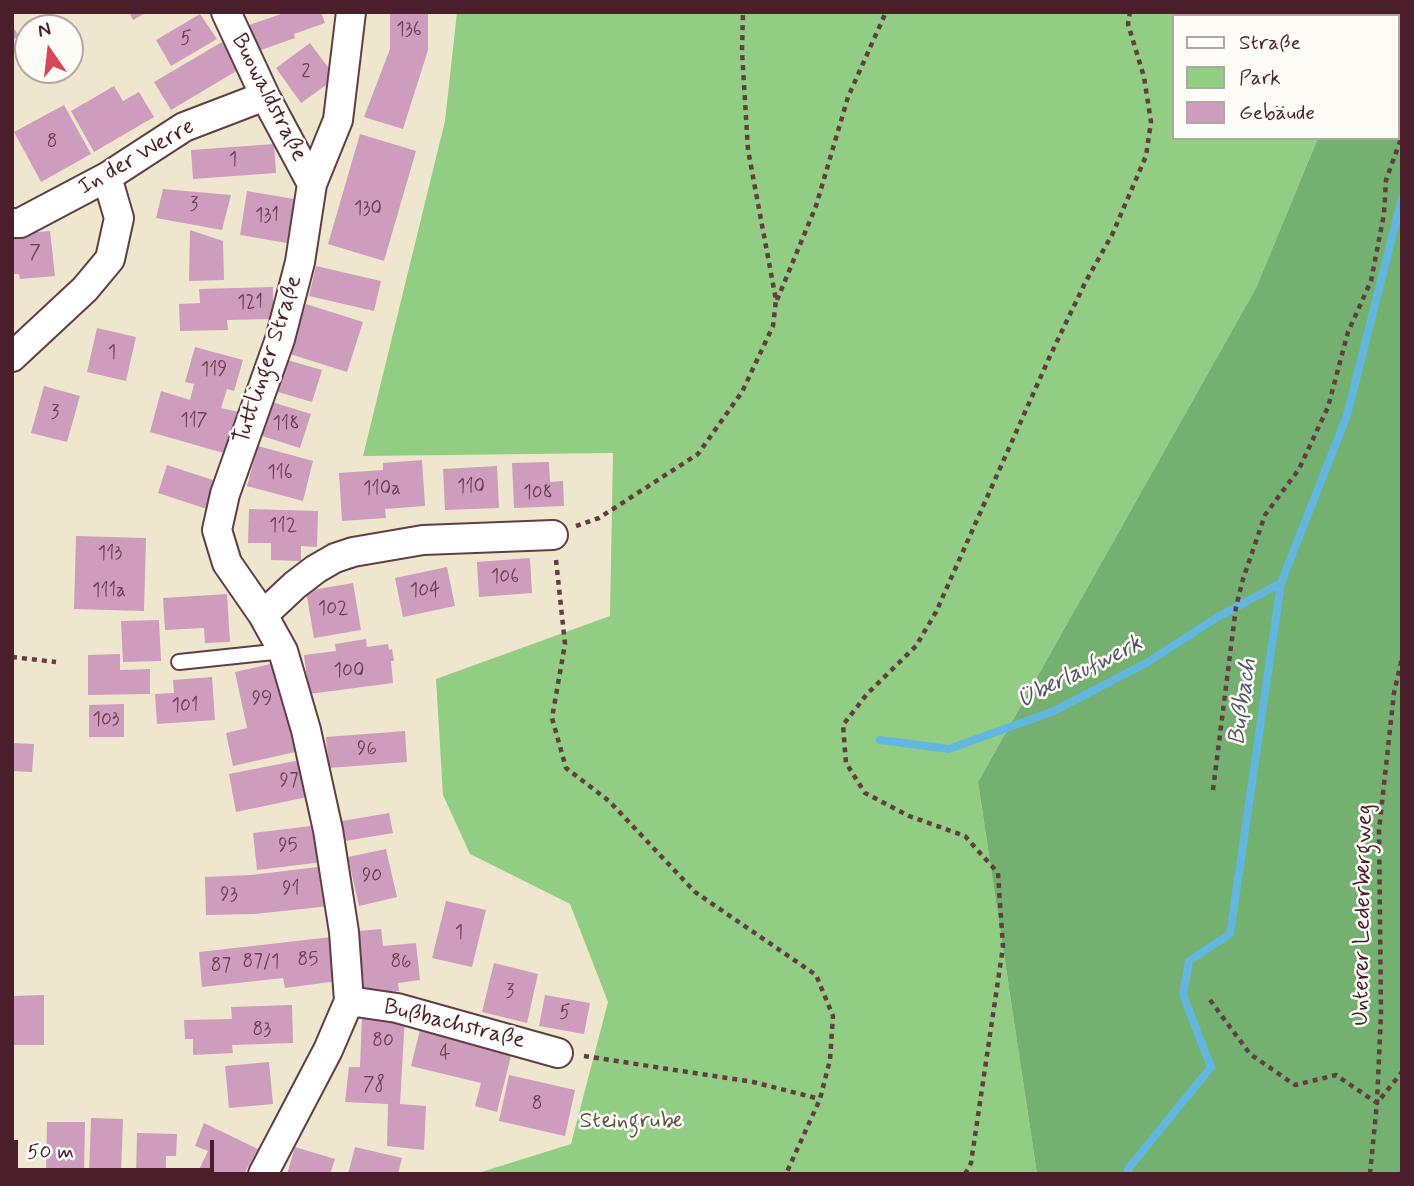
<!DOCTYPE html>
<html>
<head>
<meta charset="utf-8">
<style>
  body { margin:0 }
  #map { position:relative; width:1414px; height:1186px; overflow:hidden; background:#efe7cd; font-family:Mynerve,sans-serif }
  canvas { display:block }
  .frame { position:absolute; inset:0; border:14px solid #4a1f2b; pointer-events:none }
  .legend { position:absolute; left:1172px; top:14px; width:228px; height:126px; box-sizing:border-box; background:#fdfcf7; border:2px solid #b5a4a5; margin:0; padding:9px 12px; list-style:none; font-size:21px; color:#4a1f2b }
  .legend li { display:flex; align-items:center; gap:14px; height:35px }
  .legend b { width:35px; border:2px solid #b5a4a5 }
  .north { position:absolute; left:14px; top:14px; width:70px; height:70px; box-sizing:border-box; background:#fdfcf7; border:2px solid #b5a4a5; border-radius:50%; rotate:346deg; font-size:19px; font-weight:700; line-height:28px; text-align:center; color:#4a1f2b }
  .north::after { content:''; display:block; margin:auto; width:24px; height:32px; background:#d1495b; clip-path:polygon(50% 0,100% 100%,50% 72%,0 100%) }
  .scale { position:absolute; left:14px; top:1140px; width:200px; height:32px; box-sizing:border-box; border:4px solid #4a1f2b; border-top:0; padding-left:9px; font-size:21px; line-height:24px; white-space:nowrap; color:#4a1f2b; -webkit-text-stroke:5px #fdfcf7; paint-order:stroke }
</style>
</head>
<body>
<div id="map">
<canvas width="1414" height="1186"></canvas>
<div class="frame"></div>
<ul class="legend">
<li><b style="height:9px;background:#fff"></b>Straße</li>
<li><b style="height:19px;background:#91cd82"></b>Park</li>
<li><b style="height:19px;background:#ce9cbd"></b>Gebäude</li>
</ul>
<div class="north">N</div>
<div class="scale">50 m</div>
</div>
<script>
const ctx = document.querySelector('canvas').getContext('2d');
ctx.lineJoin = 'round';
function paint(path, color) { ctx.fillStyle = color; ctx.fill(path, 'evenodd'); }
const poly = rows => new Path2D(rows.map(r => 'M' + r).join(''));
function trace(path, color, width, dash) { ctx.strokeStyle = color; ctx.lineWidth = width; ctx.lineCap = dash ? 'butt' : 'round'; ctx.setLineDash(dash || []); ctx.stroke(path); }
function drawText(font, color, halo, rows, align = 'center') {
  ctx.font = font + ' Mynerve,sans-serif'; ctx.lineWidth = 5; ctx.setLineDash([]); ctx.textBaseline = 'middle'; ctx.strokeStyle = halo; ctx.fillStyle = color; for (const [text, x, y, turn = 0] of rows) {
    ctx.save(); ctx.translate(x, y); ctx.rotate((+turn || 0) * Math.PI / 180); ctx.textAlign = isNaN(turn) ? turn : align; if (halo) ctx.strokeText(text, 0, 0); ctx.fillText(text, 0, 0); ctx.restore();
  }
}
paint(poly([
  [457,12,1370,12,1369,16,1174,16,1174,138,1318,138,1256,288,978,782,1037,1174,475,1174,571,1144,608,1002,570,904,470,854,443,795,436,679,610,616,613,453,363,456,445,121]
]), '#91cd82');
paint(poly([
  [1370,12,1402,12,1402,1174,1037,1174,978,782,1256,288,1318,138,1398,138,1398,16,1369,16]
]), '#74b070');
trace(poly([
  [880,740,949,749,1054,711,1148,662,1216,618,1281,583],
  [1128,1174,1128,1169,1211,1067,1183,995,1189,961,1230,934,1281,583,1347,415,1402,198]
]), '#62b7de', 8);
paint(poly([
  [129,12,147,12,133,20],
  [287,12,321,12,325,23,294,34,295,38,258,51,249,25],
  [390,12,428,12,428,50,403,129,364,117,390,49],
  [200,14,217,39,171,66,156,40],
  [12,25,19,36,12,40],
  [222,42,238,70,171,110,154,82],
  [310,43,336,78,301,103,276,68],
  [114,86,123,101,139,92,154,117,94,152,71,111],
  [64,105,91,154,41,182,14,132],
  [360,134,416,151,384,261,328,244],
  [274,144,276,173,193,179,191,150],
  [163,189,231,195,222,230,156,218],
  [247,191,294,199,287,243,240,235],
  [190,230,223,241,224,280,189,281],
  [50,231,55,276,20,279,19,274,12,274,12,234],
  [316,266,381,281,374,311,309,296],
  [273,287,273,319,227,320,228,330,180,331,179,304,200,303,199,289],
  [306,304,363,322,347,372,290,354],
  [97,328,136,337,126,381,87,372],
  [195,347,243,360,234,391,227,389,221,408,239,412,227,454,150,432,161,391,190,400,194,384,185,382],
  [287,360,322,370,312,402,278,392],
  [44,386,80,396,67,442,31,433],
  [272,402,311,414,300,448,262,436],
  [258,446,313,461,303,501,247,486],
  [422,460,425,506,385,509,386,518,342,521,339,473,383,470,383,463],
  [549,462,550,482,563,481,564,506,514,508,512,463],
  [167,465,216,481,207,509,158,493],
  [497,466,499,508,445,510,443,469],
  [249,509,318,511,317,547,301,546,301,561,271,560,271,543,248,543],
  [76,536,146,538,144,611,74,609],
  [530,558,532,593,479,597,477,562],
  [447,567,455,606,403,617,395,578],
  [353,583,361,630,314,638,306,591],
  [227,594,230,642,205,643,204,628,165,630,163,598],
  [159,620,161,661,123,662,121,621],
  [366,639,367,647,388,644,389,650,392,649,394,661,391,661,393,683,309,694,304,655,336,651,335,644],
  [120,654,120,670,150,669,150,694,88,695,88,655],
  [275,663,295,752,233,766,226,733,247,728,235,672],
  [212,677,215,720,157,724,155,694,174,693,173,680],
  [124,704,124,737,89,737,89,705],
  [405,731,407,762,329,768,326,737],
  [12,743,34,744,32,772,12,771],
  [305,759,312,796,236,812,229,774],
  [389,813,393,833,345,841,342,821],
  [319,825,323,862,257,870,253,833],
  [386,849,397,897,359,906,348,857],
  [326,866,330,906,255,914,206,915,205,877,251,875],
  [446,901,486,910,472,967,432,958],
  [381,929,383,946,416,943,420,980,398,983,399,991,365,995,358,931],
  [332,937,338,981,285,988,283,978,202,987,199,952],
  [494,963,538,974,527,1023,482,1012],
  [44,995,44,1045,12,1045,12,996],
  [545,995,590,1003,584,1034,539,1026],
  [292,1005,293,1043,232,1045,233,1053,193,1055,193,1039,185,1039,184,1020,232,1019,231,1007],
  [362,1014,405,1016,400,1104,426,1106,424,1150,387,1146,388,1104,345,1102,349,1067,360,1067],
  [420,1030,512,1052,497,1112,475,1106,481,1083,411,1066],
  [269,1062,273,1104,229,1108,225,1066],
  [509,1075,575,1090,565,1136,499,1121],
  [91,1118,123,1119,121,1174,89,1174],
  [47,1122,85,1122,84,1174,46,1174],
  [204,1123,258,1149,244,1174,197,1174,208,1151,195,1146],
  [137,1133,177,1134,176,1156,166,1156,166,1174,136,1174],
  [295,1147,335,1159,330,1174,287,1174],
  [355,1147,402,1158,398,1174,348,1174]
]), '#ce9cbd');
const lane = poly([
  [179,662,283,651]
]);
const street = poly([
  [226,12,265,96,312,184],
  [12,223,20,223,107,177,184,127,265,96],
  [12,357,85,289,110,259,119,218,107,177],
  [263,615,295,585,316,569,335,558,353,552,423,540,553,535],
  [349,1001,397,1008,558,1053],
  [263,1174,328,1050,349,1001,344,932,328,830,306,730,283,651,263,615,227,563,217,530,225,494,280,339,300,262,312,184,338,120,351,12]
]);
trace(lane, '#633d43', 18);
trace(street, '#633d43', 32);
trace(poly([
  [777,300,816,206,848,97,886,12],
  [576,526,599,518,698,454,742,392,773,326,776,300,748,150,742,51,743,12],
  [556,560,565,644,552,718,566,768,609,801,695,892,816,975,833,1016,830,1060,820,1099,786,1174],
  [12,657,56,662],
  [1213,790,1236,607,1243,579,1265,515,1299,469,1328,407,1348,332,1371,281,1384,214,1386,180,1402,136],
  [1210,1000,1250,1054,1295,1085,1336,1075,1377,1103,1402,1072],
  [584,1056,753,1082,820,1099],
  [965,1174,971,1163,1003,947,998,873,965,836,909,816,865,793,846,763,843,725,867,694,916,646,936,612,1050,356,1086,281,1112,235,1146,156,1151,122,1144,77,1128,24,1130,12],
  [1370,1174,1377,1103,1381,1013,1379,830,1394,693,1402,658],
  [1400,1174,1402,1173]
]), '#633d43', 4.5, [5, 5]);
trace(lane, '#fff', 14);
trace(street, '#fff', 28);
drawText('19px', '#6b3e50', null, [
  ["136",409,31],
  ["5",186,40],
  ["2",306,73],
  ["8",52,143],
  ["1",233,161],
  ["3",194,206],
  ["130",368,210],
  ["131",267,217],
  ["7",35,254],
  ["121",250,304],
  ["1",112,354],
  ["119",214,371],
  ["3",55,414],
  ["117",194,422],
  ["118",286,425],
  ["116",280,474],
  ["110",471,488],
  ["110a",382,490],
  ["108",538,494],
  ["112",283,527],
  ["113",110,555],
  ["106",505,578],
  ["111a",109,592],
  ["104",425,592],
  ["102",333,610],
  ["100",349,672],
  ["99",262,700],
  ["101",185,707],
  ["103",106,721],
  ["96",367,750],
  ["97",289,782],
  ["95",288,847],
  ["90",372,877],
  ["91",291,890],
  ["93",229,896],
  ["1",459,934],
  ["85",308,961],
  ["87/1",261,963],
  ["86",401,963],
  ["87",221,967],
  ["3",510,993],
  ["5",565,1014],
  ["83",262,1031],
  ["80",383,1042],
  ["4",445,1055],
  ["78",374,1086],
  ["8",537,1105]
]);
drawText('23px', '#4a1f2b', '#fdfcf7', [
  ["Buowaldstraße",268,98,63],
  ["In der Werre",137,158,-30],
  ["Tuttlinger Straße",269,360,-72],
  ["Unterer Lederbergweg",1364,915,-89],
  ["Bußbachstraße",454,1025,14]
]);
drawText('23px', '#5f5345', '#fdfcf7', [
  ["Steingrube",631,1122]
]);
drawText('italic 24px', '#52546a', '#fdfcf7', [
  ["Überlaufwerk",1080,673,-26],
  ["Bußbach",1244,702,-82]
]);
</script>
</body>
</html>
